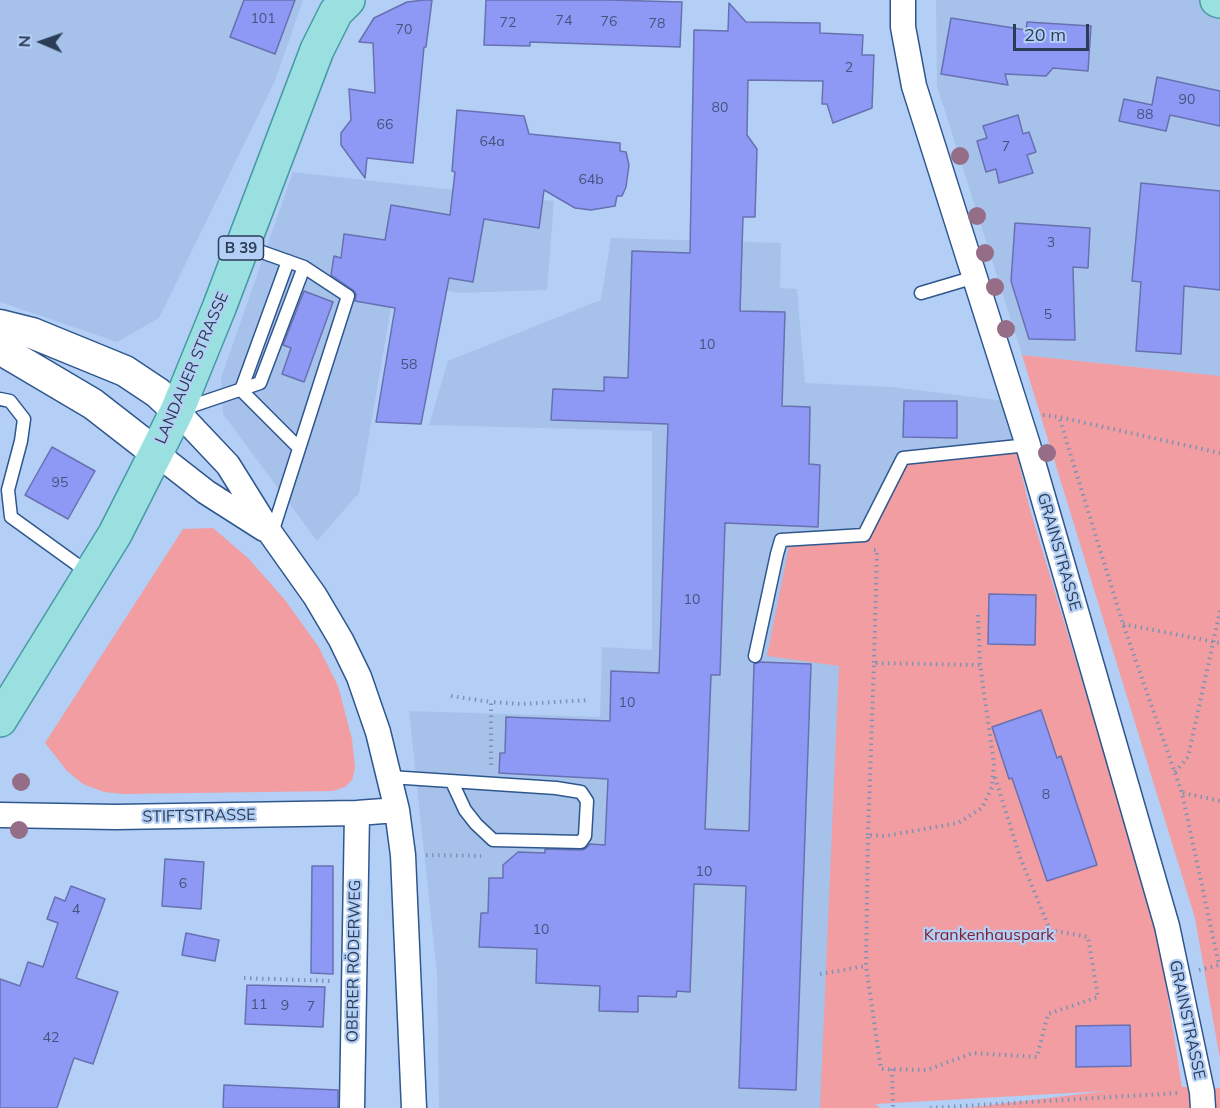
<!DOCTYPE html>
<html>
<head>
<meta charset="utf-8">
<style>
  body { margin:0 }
  #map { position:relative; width:1220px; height:1108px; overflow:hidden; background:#b4cff5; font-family:Mulish,sans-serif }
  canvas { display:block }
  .north { position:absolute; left:12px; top:12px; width:60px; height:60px; -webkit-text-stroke:4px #b4cff5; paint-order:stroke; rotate:272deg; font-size:16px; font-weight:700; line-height:24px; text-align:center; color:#2b3d56 }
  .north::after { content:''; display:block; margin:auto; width:21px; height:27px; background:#2b3d56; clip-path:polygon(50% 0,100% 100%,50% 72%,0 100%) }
  .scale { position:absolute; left:1013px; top:24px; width:76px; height:27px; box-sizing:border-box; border:3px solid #2b3d56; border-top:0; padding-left:8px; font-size:18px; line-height:21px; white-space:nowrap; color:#2b3d56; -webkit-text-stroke:4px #b4cff5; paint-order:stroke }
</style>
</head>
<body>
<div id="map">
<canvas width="1220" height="1108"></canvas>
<div class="north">N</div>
<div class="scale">20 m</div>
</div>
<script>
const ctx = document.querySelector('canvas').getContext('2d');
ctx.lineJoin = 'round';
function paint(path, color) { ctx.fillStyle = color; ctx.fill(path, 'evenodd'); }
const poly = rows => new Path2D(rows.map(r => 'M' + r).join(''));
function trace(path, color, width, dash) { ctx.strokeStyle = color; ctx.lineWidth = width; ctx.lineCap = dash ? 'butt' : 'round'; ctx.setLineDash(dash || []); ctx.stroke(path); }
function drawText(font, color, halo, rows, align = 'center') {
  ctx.font = font + ' Mulish,sans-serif'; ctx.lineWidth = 4.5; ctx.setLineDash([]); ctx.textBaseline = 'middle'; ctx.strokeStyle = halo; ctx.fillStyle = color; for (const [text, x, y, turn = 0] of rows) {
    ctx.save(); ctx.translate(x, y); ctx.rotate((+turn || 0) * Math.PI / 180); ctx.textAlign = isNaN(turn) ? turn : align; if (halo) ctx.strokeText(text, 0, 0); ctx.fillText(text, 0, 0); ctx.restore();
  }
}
paint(poly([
  [0,0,303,0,275,81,159,318,117,342,0,302],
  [936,0,1220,0,1220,376,1022,355,937,86],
  [293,172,554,201,547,290,458,293,396,279,359,493,317,541,223,414,221,378],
  [611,238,781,243,780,288,797,289,805,383,892,387,1005,401,1030,510,1157,928,874,1104,835,1108,439,1108,437,974,409,711,600,717,602,647,652,650,652,431,429,425,448,361,601,300]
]), '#a6c2eb');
paint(poly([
  [1022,355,1220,376,1220,1059,1195,918],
  [1016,451,1030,510,1157,928,1182,1087,1220,1088,1220,1108,966,1108,1106,1091,875,1104,880,1108,820,1108,839,666,767,656,789,547,868,541,906,464],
  [213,528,248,558,285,600,318,646,338,686,352,739,355,768,352,780,345,787,333,791,123,794,104,792,83,784,67,771,45,743,183,529]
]), '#f19da1');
const building = poly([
  [244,0,295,0,275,54,230,37,244,0],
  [424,0,432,0,426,47,424,47,413,163,367,158,365,178,341,145,341,133,351,120,349,89,375,93,373,43,359,42,374,18,407,2,424,0],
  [486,0,608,0,682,2,680,47,530,42,530,46,484,45,486,0],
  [729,3,746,22,820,23,820,33,863,35,862,55,874,55,872,108,833,123,827,104,822,104,823,81,748,80,747,135,757,149,755,217,743,217,740,311,785,312,782,406,810,407,809,464,820,465,818,527,725,523,720,675,711,675,705,829,749,831,754,664,760,662,811,664,796,1090,739,1088,746,886,694,884,690,992,677,991,676,997,638,996,638,1012,599,1011,600,986,536,983,537,949,479,947,481,913,488,913,489,878,503,878,503,865,518,852,545,853,545,849,581,850,585,849,590,844,605,845,608,779,499,773,500,753,505,753,506,717,610,721,611,671,659,673,668,424,551,420,553,389,604,391,604,377,628,378,632,251,690,253,694,30,728,31,729,3],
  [951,18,1026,30,1027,22,1091,26,1088,71,1053,68,1046,76,1005,74,1008,85,941,74,951,18],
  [1157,77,1220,91,1220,126,1170,115,1166,131,1119,121,1124,99,1152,105,1157,77],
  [457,110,524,116,529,134,620,143,620,151,626,152,629,165,626,187,622,196,617,196,615,206,591,210,575,208,544,190,539,228,484,219,473,282,449,278,421,424,376,422,395,308,355,301,356,294,353,290,331,275,334,256,341,258,344,234,385,240,391,205,450,215,455,172,452,171,457,110],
  [1018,115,1023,134,1029,132,1036,152,1027,155,1033,173,999,183,996,169,986,172,977,141,987,138,983,126,1018,115],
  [1141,183,1220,191,1220,290,1184,286,1181,354,1136,351,1141,282,1132,281,1141,183],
  [1015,223,1090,228,1088,268,1073,267,1075,340,1029,339,1011,281,1015,223],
  [304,291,333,302,304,382,282,374,291,348,283,345,304,291],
  [904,401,957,401,957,438,903,437,904,401],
  [52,447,95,471,68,519,25,495,52,447],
  [989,594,1036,595,1035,645,988,644,989,594],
  [1041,710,1057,758,1061,756,1097,865,1047,881,1012,778,1009,779,992,727,1041,710],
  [165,859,204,862,201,909,162,906,165,859],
  [312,866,333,866,333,974,311,973,312,866],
  [71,886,105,899,76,978,118,992,93,1064,74,1058,57,1108,0,1108,0,979,20,986,28,962,43,967,58,923,47,919,55,897,65,901,71,886],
  [186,933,219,940,215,961,182,955,186,933],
  [247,985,325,987,323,1027,245,1024,247,985],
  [1130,1025,1131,1066,1076,1067,1076,1026,1130,1025],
  [224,1085,338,1090,338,1108,223,1108,224,1085]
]);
paint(building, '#8d99f4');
trace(building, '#6870b1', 1.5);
const service = poly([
  [245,246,304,267,348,296,272,533],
  [921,293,975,277],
  [241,390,288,261],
  [241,390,298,447],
  [0,399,10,401,24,419,21,441,8,490,11,517,90,574],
  [183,409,260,383,304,267],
  [755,656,777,554,781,540,864,535,903,458,1028,445],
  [390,777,556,788,581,792,587,801,585,836,581,842,493,840,476,824,465,810,452,782]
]);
const minor = poly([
  [903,0,903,27,914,86,1028,445,1167,926,1202,1092,1203,1108],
  [177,411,228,465,271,534,315,596,341,640,359,677,378,732,397,810,403,855,414,1108],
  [156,453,206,492,264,529],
  [0,815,116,817,357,813,397,810],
  [352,1108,357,813]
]);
const tertiary = poly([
  [0,325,32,333,125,371,158,393,177,411],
  [0,349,93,404,156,453]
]);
const primary = poly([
  [1217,0,1220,1],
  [0,720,115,534,156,453,177,411,219,308,317,50,336,12,348,0]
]);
trace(service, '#2f578e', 15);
trace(minor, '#2f578e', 27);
trace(tertiary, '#2f578e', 33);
trace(primary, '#4899a3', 36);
trace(poly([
  [1043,415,1059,417],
  [874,550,877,550,874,663],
  [978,615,980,665],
  [1123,624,1220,643],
  [451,696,491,702],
  [491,765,491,702,521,704,589,700],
  [1175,772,1188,757,1220,611],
  [1183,793,1220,801],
  [868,835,874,663,980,665,994,763,992,787,982,808,958,823,885,836,868,835,866,966,881,1069,927,1070,973,1053,1037,1057,1048,1014,1098,997,1088,937,1050,930,1020,857,994,774],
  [426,855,481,856],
  [1199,970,1219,965,1182,793,1123,624,1059,417,1220,453],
  [820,974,866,966],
  [244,978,330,981],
  [892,1069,893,1108],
  [930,1108,1178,1093]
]), '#7c93b4', 4, [1.5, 4.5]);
trace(service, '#fff', 12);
trace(minor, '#fff', 24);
trace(tertiary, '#fff', 30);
trace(primary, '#9ae0e1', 33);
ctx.fillStyle = '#966d86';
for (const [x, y] of [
  [960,156],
  [977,216],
  [985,253],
  [995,287],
  [1006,329],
  [1047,453],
  [21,782],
  [19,830]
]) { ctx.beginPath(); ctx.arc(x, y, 9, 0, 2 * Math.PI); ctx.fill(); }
drawText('14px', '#44547e', null, [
  ["101",263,19],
  ["74",564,21],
  ["76",609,22],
  ["72",508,23],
  ["78",657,24],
  ["70",404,30],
  ["2",849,68],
  ["90",1187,100],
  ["80",720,108],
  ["88",1145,115],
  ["66",385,125],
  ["64a",492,142],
  ["7",1006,147],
  ["64b",591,180],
  ["3",1051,243],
  ["5",1048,315],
  ["10",707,345],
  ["58",409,365],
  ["95",60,483],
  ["10",692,600],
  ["10",627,703],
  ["8",1046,795],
  ["10",704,872],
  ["6",183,884],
  ["4",76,910],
  ["10",541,930],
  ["11",259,1005],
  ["9",285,1006],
  ["7",311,1007],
  ["42",51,1038]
]);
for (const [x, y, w] of [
  [241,248,45]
]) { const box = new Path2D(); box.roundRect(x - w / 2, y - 12, w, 24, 4.5); ctx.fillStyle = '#b4cff5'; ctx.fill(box); trace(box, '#2b3d56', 1.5); }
drawText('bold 15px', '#2b3d56', null, [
  ["B 39",241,248]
]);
drawText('16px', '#2b3d56', '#b4cff5', [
  ["LANDAUER STRASSE",192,368,-67],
  ["GRAINSTRASSE",1059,552,74],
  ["STIFTSTRASSE",199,816,-1],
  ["OBERER RÖDERWEG",354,961,-89],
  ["GRAINSTRASSE",1187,1020,78]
]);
drawText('16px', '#7d1c2c', '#b4cff5', [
  ["Krankenhauspark",989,935]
]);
</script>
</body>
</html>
